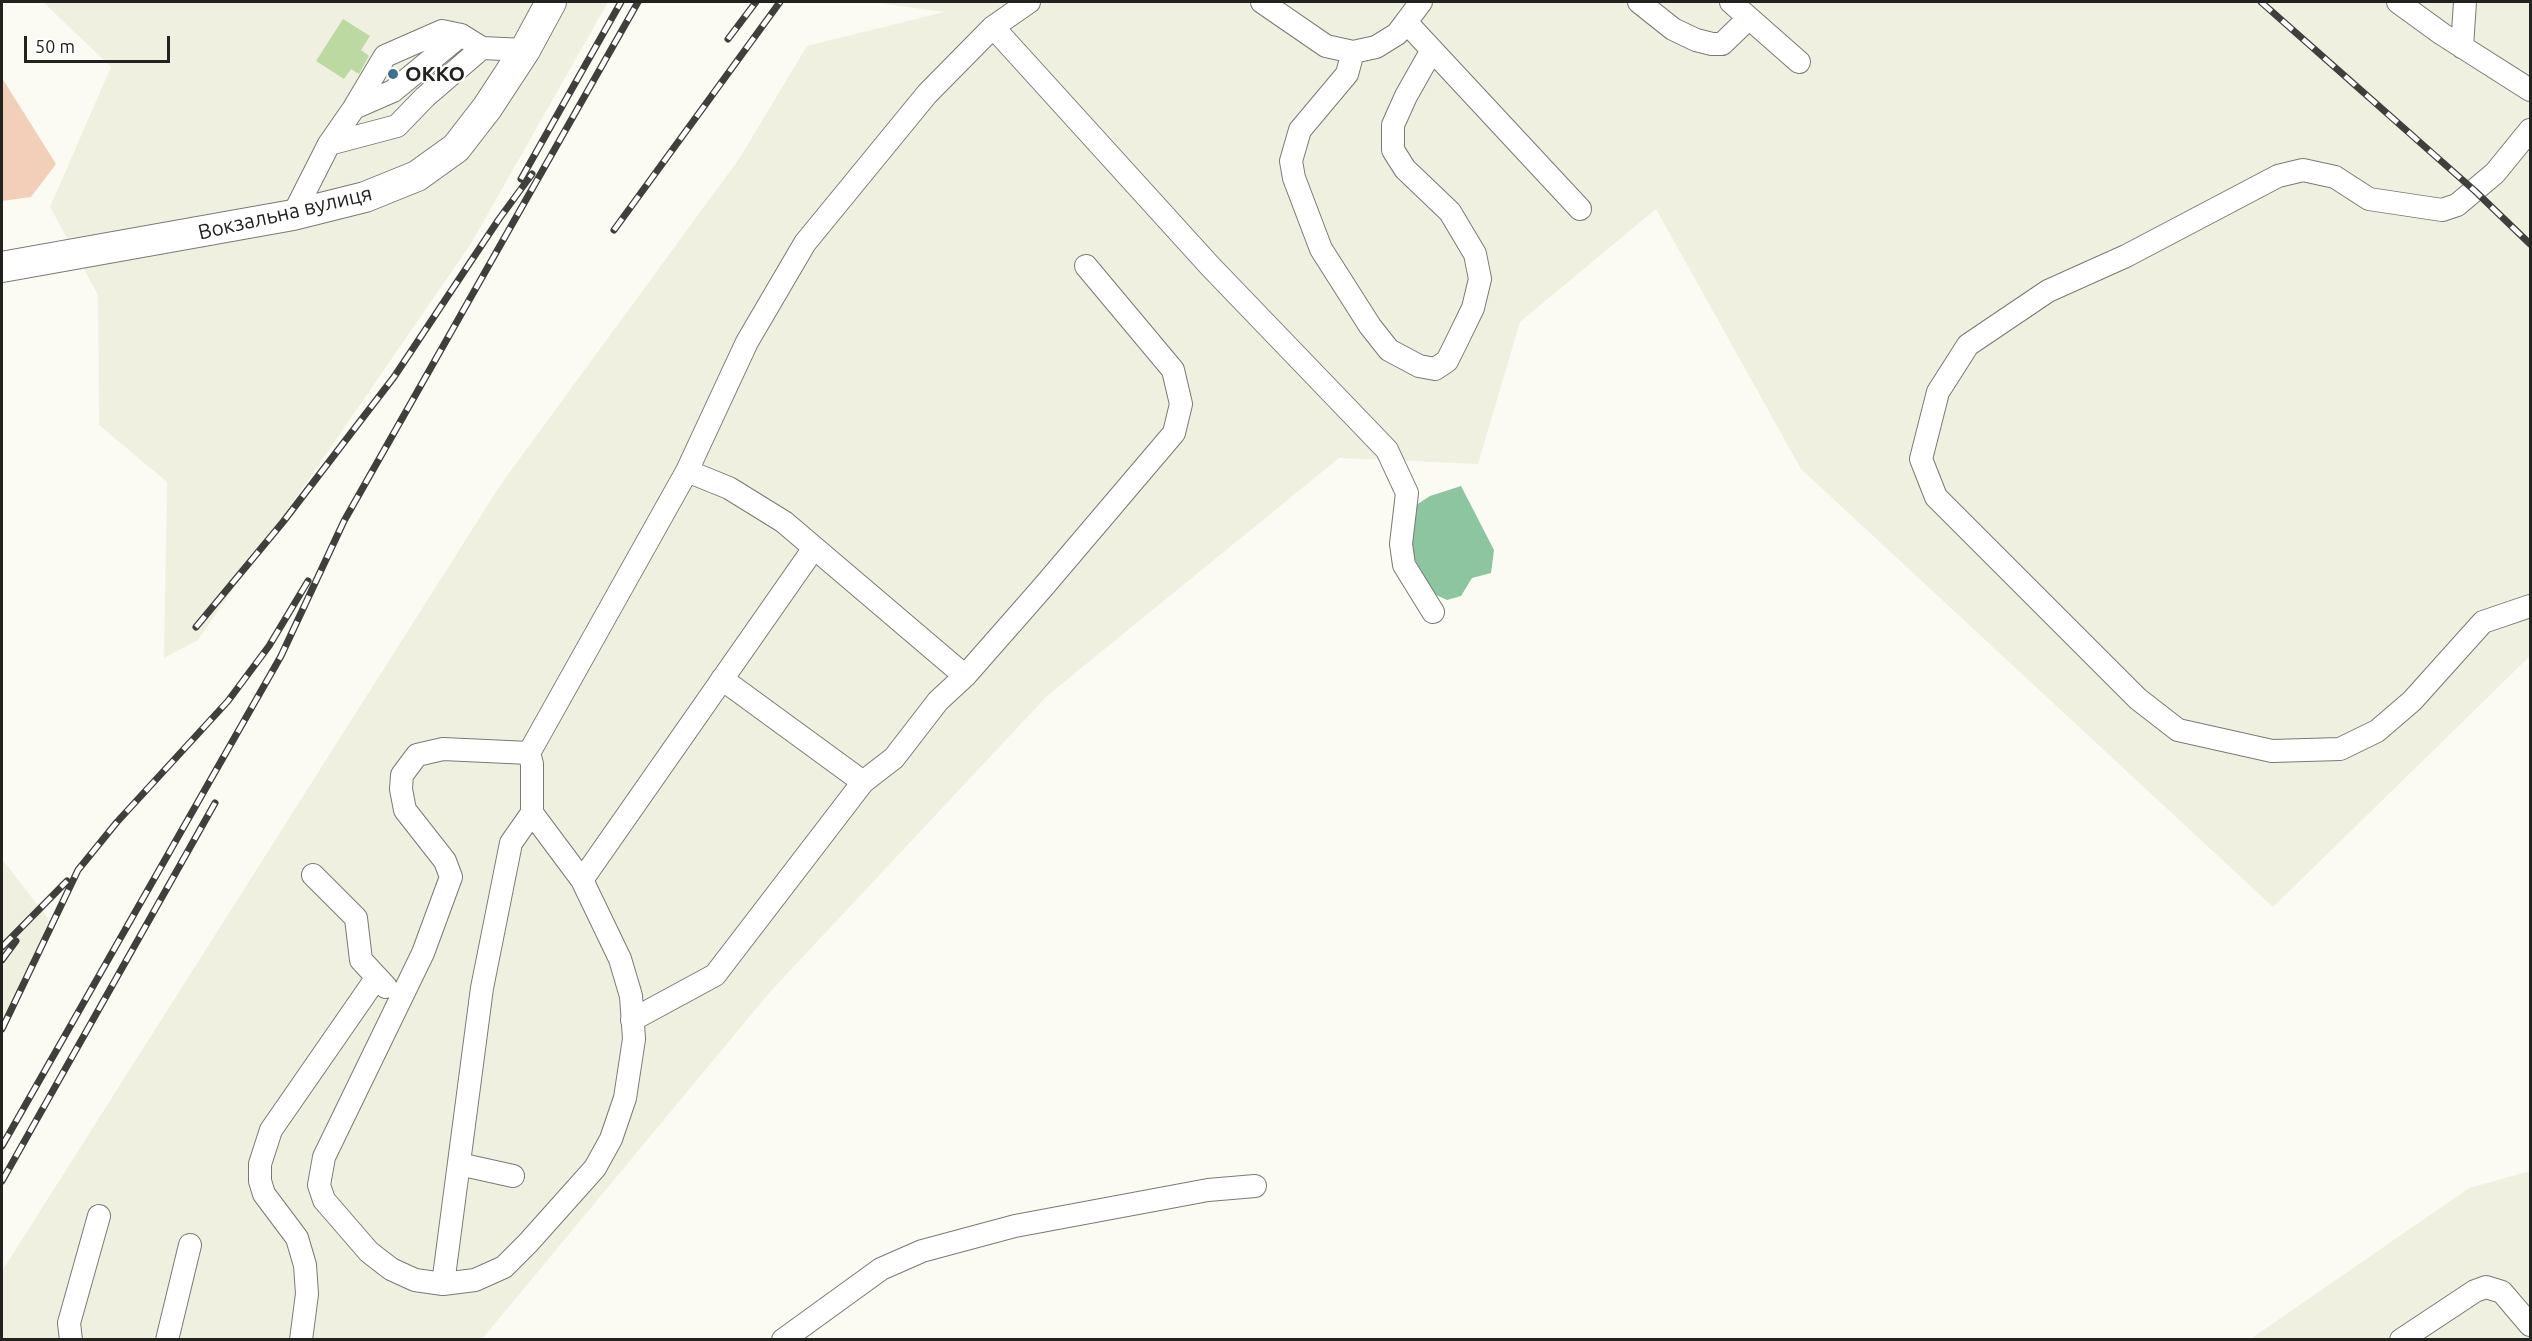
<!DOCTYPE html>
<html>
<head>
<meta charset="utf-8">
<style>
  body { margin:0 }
  #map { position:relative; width:2532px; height:1341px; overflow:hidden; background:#fbfbf4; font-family:Ubuntu,sans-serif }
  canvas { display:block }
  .frame { position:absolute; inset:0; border:3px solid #22221f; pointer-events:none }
  .scale { position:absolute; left:24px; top:36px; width:146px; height:27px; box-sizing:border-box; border:3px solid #22221f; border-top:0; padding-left:8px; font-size:18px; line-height:21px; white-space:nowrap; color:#22221f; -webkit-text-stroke:4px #fff; paint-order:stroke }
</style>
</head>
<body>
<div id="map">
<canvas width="2532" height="1341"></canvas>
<div class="frame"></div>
<div class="scale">50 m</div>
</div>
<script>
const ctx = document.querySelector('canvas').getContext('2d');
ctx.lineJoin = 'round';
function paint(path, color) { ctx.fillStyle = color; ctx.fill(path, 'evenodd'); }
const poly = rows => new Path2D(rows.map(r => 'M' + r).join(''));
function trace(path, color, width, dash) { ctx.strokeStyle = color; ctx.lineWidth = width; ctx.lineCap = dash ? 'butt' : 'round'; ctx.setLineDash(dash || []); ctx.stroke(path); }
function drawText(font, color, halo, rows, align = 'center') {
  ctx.font = font + ' Ubuntu,sans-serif'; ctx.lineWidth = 4.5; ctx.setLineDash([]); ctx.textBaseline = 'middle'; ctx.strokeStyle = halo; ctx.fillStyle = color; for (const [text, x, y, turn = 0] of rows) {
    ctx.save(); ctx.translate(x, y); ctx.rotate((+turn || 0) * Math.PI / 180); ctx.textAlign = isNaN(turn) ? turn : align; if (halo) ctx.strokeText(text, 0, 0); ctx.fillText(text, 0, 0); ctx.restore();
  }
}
paint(poly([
  [43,2,608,2,472,242,198,640,164,658,167,482,99,425,98,295,50,207,111,67],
  [871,2,2530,2,2530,656,2273,907,1801,469,1656,209,1520,322,1478,464,1339,458,1047,696,770,992,482,1339,2,1339,2,1271,501,484,739,159,807,46,944,12],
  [2,859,50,921,2,1022],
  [2530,1171,2530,1339,2249,1340,2469,1188]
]), '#f0f0e1');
paint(poly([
  [2,78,56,164,31,197,2,201]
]), '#f1cfb8');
paint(poly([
  [1461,486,1494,550,1491,573,1472,578,1461,596,1447,600,1434,594,1415,560,1408,528,1410,509,1430,496]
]), '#8cc59f');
paint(poly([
  [343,19,370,36,361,50,369,56,359,74,351,69,344,79,316,61]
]), '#bcd9a1');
const minor = poly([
  [1262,2,1326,46,1353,52,1376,47,1397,34,1421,2],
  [1639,2,1673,29,1696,40,1712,44,1722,44,1749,18,1799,62],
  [1731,2,1749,18],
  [2398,2,2442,34,2530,90],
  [1406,22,1580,209],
  [993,27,1210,266,1387,450,1407,493,1401,544,1404,565,1433,612],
  [2462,47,2465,2],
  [1353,52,1347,74,1300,130,1291,161,1294,178,1321,249,1370,326,1389,350,1419,366,1435,369,1447,361,1456,343,1473,308,1480,279,1475,254,1450,212,1405,169,1393,150,1393,125,1406,96,1432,50],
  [354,108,393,91,461,35],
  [2530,130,2495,173,2457,205,2442,210,2369,199,2335,177,2303,170,2278,176,2126,256,2048,291,1968,345,1938,392,1921,459,1936,497,2138,699,2178,730,2272,751,2340,749,2377,731,2412,701,2483,622,2530,606],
  [329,144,397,126,425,97,482,48],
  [293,215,329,144,354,108,385,56,442,31,461,35,482,48,525,50],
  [687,471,729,488,784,522,965,676],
  [722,679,863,782,894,758,938,701,965,676,1044,586,1174,433,1181,404,1173,370,1086,266],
  [529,753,443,749,417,755,402,775,401,789,405,810,445,861,451,877,423,953,324,1157,319,1185,324,1200,369,1252,391,1269,415,1280,443,1284,475,1280,504,1267,528,1243,595,1168,611,1139,625,1098,634,1039,631,996,620,959,582,880,532,813,532,764,529,753,687,471,747,342,805,243,927,94,993,27,1029,2],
  [313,875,356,918,361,960,386,987],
  [582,880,814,548],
  [632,1020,715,975,863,782],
  [459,1164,513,1176],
  [443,1284,482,988,511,843,532,813],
  [71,1340,69,1323,99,1216],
  [167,1340,190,1245],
  [301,1340,307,1294,305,1265,297,1238,264,1194,260,1181,260,1164,271,1130,377,977],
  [783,1340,881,1269,922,1251,1015,1226,1208,1190,1255,1186],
  [2401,1340,2475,1291,2486,1287,2502,1292,2530,1325]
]);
const major = poly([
  [2,267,293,215,365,197,417,176,456,148,487,108,525,50,551,2]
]);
trace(minor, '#7a7a74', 24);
trace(major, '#7a7a74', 32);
trace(minor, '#fff', 22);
trace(major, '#fff', 30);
const rail = poly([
  [2261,2,2475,191,2530,244],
  [728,39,756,2],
  [521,179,621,2],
  [614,230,780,2],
  [196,627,283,522,394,377,499,219,532,174],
  [2,947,67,881],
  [2,960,16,941],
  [2,1029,78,870,117,822,228,701,269,646,308,581],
  [2,1146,281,656,344,521,638,2],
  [2,1181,215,803]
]);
trace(rail, '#3f3f3c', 7);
trace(rail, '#fff', 4.5, [14]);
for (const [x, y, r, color] of [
  [393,74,6,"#39738c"]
]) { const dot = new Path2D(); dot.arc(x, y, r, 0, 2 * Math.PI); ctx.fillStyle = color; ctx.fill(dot); trace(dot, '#fff', 2); }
drawText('bold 21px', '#22221f', '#fff', [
  ["ОККО",405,74]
], 'left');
drawText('21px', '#22221f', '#fff', [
  ["Вокзальна вулиця",285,213,-13]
]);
</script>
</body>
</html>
